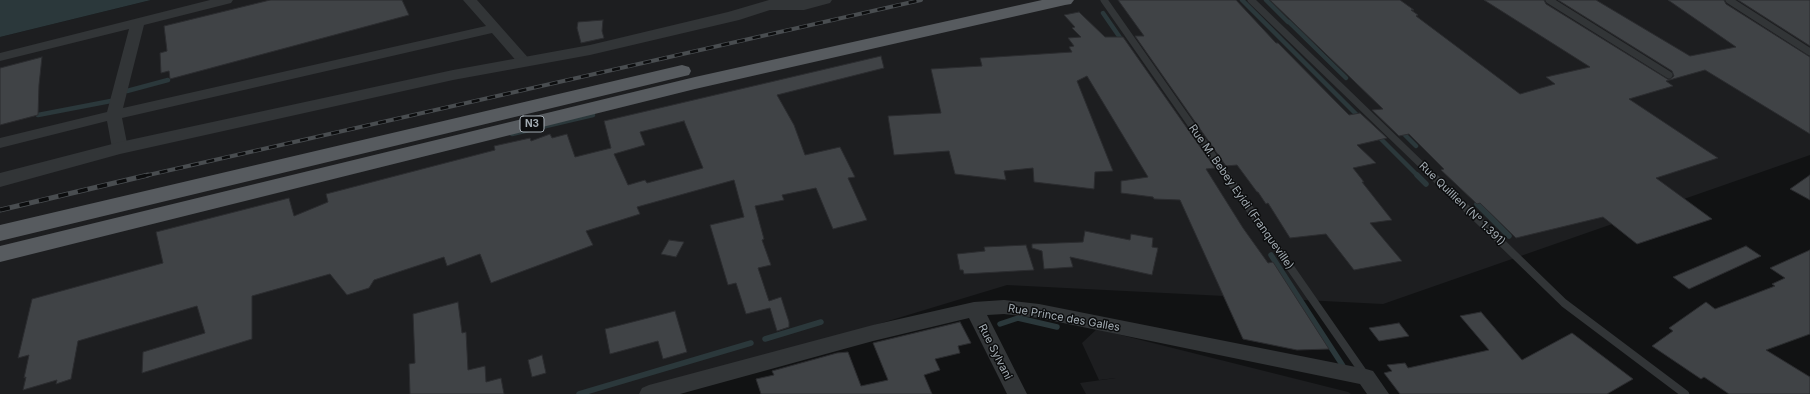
<!DOCTYPE html>
<html>
<head>
<meta charset="utf-8">
<style>
  body { margin:0 }
  canvas { display:block; background:#111213 }
</style>
</head>
<body>
<canvas width="1810" height="394"></canvas>
<script>
const ctx = document.querySelector('canvas').getContext('2d');
ctx.lineJoin = 'round';
function paint(path, color) { ctx.fillStyle = color; ctx.fill(path, 'evenodd'); }
const poly = rows => new Path2D(rows.map(r => 'M' + r).join(''));
function trace(path, color, width, dash) { ctx.strokeStyle = color; ctx.lineWidth = width; ctx.lineCap = dash ? 'butt' : 'round'; ctx.setLineDash(dash || []); ctx.stroke(path); }
function drawText(font, color, halo, rows, align = 'center') {
  ctx.font = font + ' Inter,sans-serif'; ctx.lineWidth = 3; ctx.setLineDash([]); ctx.textBaseline = 'middle'; ctx.strokeStyle = halo; ctx.fillStyle = color; for (const [text, x, y, turn = 0] of rows) {
    ctx.save(); ctx.translate(x, y); ctx.rotate((+turn || 0) * Math.PI / 180); ctx.textAlign = isNaN(turn) ? turn : align; if (halo) ctx.strokeText(text, 0, 0); ctx.fillText(text, 0, 0); ctx.restore();
  }
}
paint(poly([
  [151,0,1810,0,1810,155,1383,304,1007,285,647,394,0,394,0,37],
  [1097,329,1348,392,1351,394,1086,394,1080,383,1116,378,1099,380,1082,343]
]), '#1d1e20');
paint(poly([
  [0,0,151,0,0,37]
]), '#2b383b');
trace(poly([
  [1242,0,1360,118],
  [1266,0,1288,22],
  [1103,13,1121,39],
  [1289,22,1346,78],
  [127,91,168,80],
  [38,115,116,100],
  [1401,131,1416,146],
  [512,134,593,115],
  [1377,135,1418,176]
]), '#2b383b', 4.5);
trace(poly([
  [1417,175,1426,184],
  [1477,204,1509,236],
  [1271,255,1343,366],
  [1000,324,1018,318,1057,327],
  [765,339,821,322],
  [579,394,751,343]
]), '#2b383b', 5.5);
const building = poly([
  [270,0,402,0,409,15,170,79,169,71,161,73,160,53,167,51,164,26,270,0],
  [1118,0,1236,0,1276,43,1278,43,1349,115,1360,113,1387,138,1357,145,1376,163,1353,168,1364,182,1362,182,1392,220,1370,223,1402,261,1354,270,1326,234,1290,238,1268,203,1266,204,1258,192,1257,192,1237,165,1226,166,1135,36,1144,36,1118,0],
  [1270,0,1400,0,1414,10,1411,10,1418,15,1416,16,1520,94,1555,84,1546,77,1590,67,1484,0,1544,0,1546,4,1669,80,1674,76,1672,71,1558,0,1596,0,1690,56,1736,47,1668,0,1724,0,1726,4,1810,57,1810,134,1705,70,1666,81,1673,86,1629,99,1718,158,1656,178,1712,219,1637,244,1603,217,1516,238,1480,203,1477,204,1441,170,1444,169,1409,134,1399,136,1372,110,1383,109,1270,0],
  [1738,0,1810,0,1810,46,1738,0],
  [1079,12,1105,37,1123,37,1215,168,1206,169,1243,228,1268,263,1273,262,1329,349,1297,350,1243,339,1180,200,1154,199,1153,197,1121,193,1121,181,1148,177,1087,76,1077,81,1113,171,1095,172,1094,189,1034,182,1033,168,1004,171,1006,180,955,174,949,151,894,155,888,116,941,113,931,69,982,66,980,58,1072,52,1069,47,1074,46,1068,38,1081,37,1072,28,1075,27,1064,15,1079,12],
  [603,20,602,31,604,38,581,43,577,28,578,22,603,20],
  [881,56,884,68,777,95,794,125,805,155,840,147,855,177,848,178,867,220,833,229,816,188,782,195,784,200,755,206,764,239,762,240,771,265,758,268,769,301,781,297,789,322,789,327,777,331,770,308,746,314,736,283,728,285,710,225,744,217,734,180,637,207,640,214,586,231,593,245,491,283,480,254,447,266,444,257,374,280,369,288,347,295,330,274,252,296,252,339,142,373,143,352,205,333,197,306,78,341,71,379,56,384,57,380,23,390,26,377,24,378,29,355,18,358,32,299,163,263,156,232,289,198,294,216,328,202,326,194,495,150,494,146,530,138,531,141,550,134,552,138,567,134,575,157,611,148,604,121,881,56],
  [684,121,703,168,647,183,645,180,628,185,614,154,645,145,640,132,684,121],
  [42,57,39,85,38,115,0,125,0,68,42,57],
  [1810,175,1810,200,1790,189,1810,175],
  [1085,231,1130,240,1131,234,1153,238,1152,247,1158,248,1152,275,1070,257,1073,267,1044,269,1042,251,1032,248,1032,244,1083,242,1085,231],
  [669,240,684,242,676,257,661,254,669,240],
  [1026,245,1034,270,964,274,963,270,960,270,957,254,985,251,984,247,1026,245],
  [1746,246,1761,256,1689,289,1673,277,1746,246],
  [1810,250,1810,334,1766,350,1810,377,1810,394,1729,394,1704,377,1701,379,1652,346,1673,331,1669,328,1706,302,1715,309,1775,286,1772,284,1785,278,1770,268,1810,250],
  [458,302,462,333,466,332,468,370,485,366,486,382,501,378,504,394,410,394,409,364,415,363,413,314,458,302],
  [675,311,687,352,663,359,658,341,610,354,605,329,675,311],
  [1481,312,1522,360,1572,333,1633,379,1607,394,1400,394,1384,373,1392,371,1387,365,1405,363,1408,368,1489,350,1460,316,1481,312],
  [960,322,971,343,958,346,960,353,935,359,940,370,924,375,932,394,761,394,756,379,774,375,772,371,837,353,848,352,861,386,888,380,873,343,960,322],
  [1399,323,1409,336,1379,341,1369,328,1399,323],
  [542,355,546,373,532,377,528,360,542,355]
]);
paint(building, '#404346');
trace(building, '#2b2c2f', 1);
trace(poly([
  [1104,0,1227,176],
  [1251,0,1433,176],
  [1549,0,1669,75],
  [1729,0,1810,52]
]), '#323537', 7);
trace(poly([
  [1226,175,1365,375],
  [1432,175,1564,303,1685,394]
]), '#323537', 8);
paint(poly([
  [210,0,233,0,231,3,144,25,123,108,486,26,463,0,477,0,531,61,529,64,524,65,519,64,492,33,122,118,128,148,126,152,120,153,114,152,112,148,107,121,0,148,0,138,107,112,129,29,0,61,0,53,210,0],
  [1004,300,1039,304,1366,369,1373,371,1389,394,1367,394,1360,384,1039,318,1004,314,987,315,1027,394,1007,394,969,318,873,341,680,394,639,394,642,388,649,385,873,325,974,302,1004,300]
]), '#323537');
paint(poly([
  [769,0,832,0,830,3,804,10,770,10,739,20,590,55,453,80,120,154,0,187,0,173,120,142,453,70,590,45,728,12,769,0]
]), '#323537');
paint(poly([
  [1042,0,1074,0,1071,4,1065,5,695,89,0,262,0,246,695,77,1042,0],
  [682,65,689,67,691,71,689,75,0,241,0,225,682,65]
]), '#575b5f');
const railFar1 = poly([
  [144,176,921,0]
]);
const rail = poly([
  [0,210,148,175]
]);
trace(railFar1, '#494d50', 4);
trace(rail, '#494d50', 5);
trace(railFar1, '#0c0d0e', 2.5, [8]);
trace(rail, '#0c0d0e', 3.5, [10]);
for (const [x, y, w] of [
  [532,124,24]
]) { const box = new Path2D(); box.roundRect(x - w / 2, y - 8, w, 16, 3); ctx.fillStyle = '#0c0d0e'; ctx.fill(box); trace(box, '#a3acb3', 1); }
drawText('bold 10px', '#a3acb3', null, [
  ["N3",532,124]
]);
drawText('11px', '#a3acb3', '#0c0d0e', [
  ["Rue M. Bebey Eyidi (Franqueville)",1241,197,55],
  ["Rue Quillien (N° 1.391)",1462,204,44],
  ["Rue Prince des Galles",1064,318,10],
  ["Rue Sylvani",995,352,63]
]);
</script>
</body>
</html>
